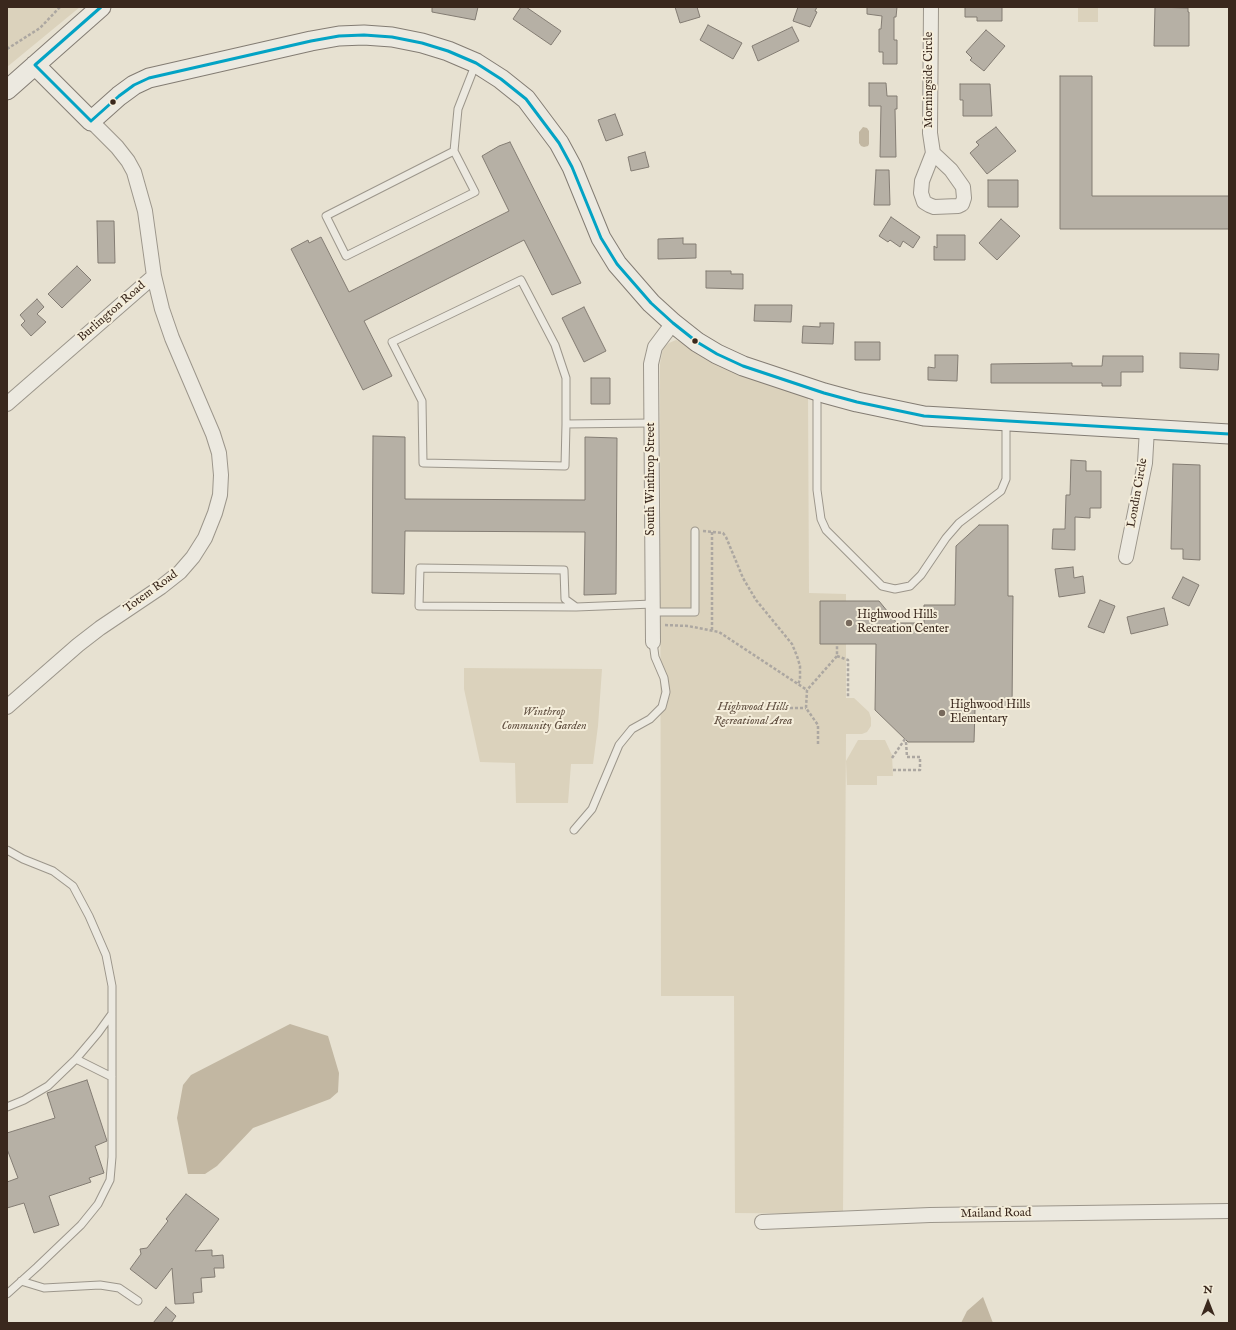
<!DOCTYPE html>
<html>
<head>
<meta charset="utf-8">
<style>
  body { margin:0 }
  #map { position:relative; width:1236px; height:1330px; overflow:hidden; background:#e7e1d1; font-family:"IM FELL English",serif }
  canvas { display:block }
  .frame { position:absolute; inset:0; border:8px solid #3a281d; pointer-events:none }
  .north { position:absolute; left:1188px; top:1282px; width:40px; height:40px; -webkit-text-stroke:3px #f5eedb; paint-order:stroke; rotate:0deg; font-size:11px; font-weight:700; line-height:16px; text-align:center; color:#3a281d }
  .north::after { content:''; display:block; margin:auto; width:14px; height:18px; background:#3a281d; clip-path:polygon(50% 0,100% 100%,50% 72%,0 100%) }
</style>
</head>
<body>
<div id="map">
<canvas width="1236" height="1330"></canvas>
<div class="frame"></div>
<div class="north">N</div>
</div>
<script>
const ctx = document.querySelector('canvas').getContext('2d');
ctx.lineJoin = 'round';
function paint(path, color) { ctx.fillStyle = color; ctx.fill(path, 'evenodd'); }
const poly = rows => new Path2D(rows.map(r => 'M' + r).join(''));
function trace(path, color, width, dash) { ctx.strokeStyle = color; ctx.lineWidth = width; ctx.lineCap = dash ? 'butt' : 'round'; ctx.setLineDash(dash || []); ctx.stroke(path); }
function drawText(font, color, halo, rows, align = 'center') {
  ctx.font = font + ' "IM FELL English",serif'; ctx.lineWidth = 4; ctx.setLineDash([]); ctx.textBaseline = 'middle'; ctx.strokeStyle = halo; ctx.fillStyle = color; for (const [text, x, y, turn = 0] of rows) {
    ctx.save(); ctx.translate(x, y); ctx.rotate((+turn || 0) * Math.PI / 180); ctx.textAlign = isNaN(turn) ? turn : align; if (halo) ctx.strokeText(text, 0, 0); ctx.fillText(text, 0, 0); ctx.restore();
  }
}
paint(poly([
  [7,7,80,7,7,67],
  [1078,7,1098,7,1098,22,1078,22],
  [676,340,808,396,809,593,846,594,846,698,854,698,869,712,871,718,871,726,867,732,862,734,846,734,843,1214,735,1213,734,996,661,996,660,364,663,348,669,343],
  [464,668,602,669,598,726,593,764,571,764,568,803,516,803,515,763,480,762,464,689],
  [858,740,885,740,892,755,893,776,877,776,877,785,847,785,846,761]
]), '#dbd2bc');
paint(poly([
  [863,127,867,128,869,131,869,144,868,146,864,147,861,146,859,143,859,132],
  [290,1024,328,1036,339,1073,338,1092,330,1099,253,1128,217,1166,205,1174,188,1174,177,1118,183,1085,191,1075],
  [983,1297,993,1323,961,1323,967,1311]
]), '#c2b7a2');
const building = poly([
  [432,7,478,7,475,20,432,12,432,7],
  [521,7,526,7,561,31,551,45,513,19,521,7],
  [675,7,697,7,700,17,680,23,675,7],
  [798,7,817,7,815,11,817,12,810,27,793,21,798,7],
  [867,7,897,7,896,17,894,17,894,40,897,40,897,64,883,64,883,52,879,52,879,29,881,29,882,16,867,14,867,7],
  [965,7,1002,7,1002,21,977,21,977,17,965,17,965,7],
  [1155,7,1188,8,1188,12,1189,12,1189,46,1154,46,1155,7],
  [708,25,742,43,733,59,700,40,708,25],
  [792,27,799,41,758,61,752,46,792,27],
  [986,30,1005,46,984,71,970,60,972,58,966,52,986,30],
  [1060,76,1092,76,1092,196,1229,196,1229,229,1060,229,1060,76],
  [869,83,886,83,887,96,897,96,897,109,895,109,896,157,880,157,881,106,869,106,869,83],
  [960,84,990,84,992,116,963,116,963,100,960,100,960,84],
  [615,114,623,135,606,141,598,120,615,114],
  [996,127,1016,151,987,174,970,153,979,145,976,142,996,127],
  [510,142,581,283,552,295,524,240,364,321,392,376,363,390,291,249,308,240,309,243,321,237,349,292,509,211,482,156,499,146,510,142],
  [645,152,649,167,631,171,628,157,645,152],
  [876,170,889,170,890,205,874,205,876,170],
  [988,180,1018,180,1018,207,988,207,988,180],
  [891,217,920,237,913,248,903,241,900,247,890,240,888,242,879,236,891,217],
  [1001,219,1020,236,997,260,979,243,1001,219],
  [97,221,114,221,115,263,98,263,97,221],
  [937,235,965,235,965,260,934,260,934,246,937,248,937,235],
  [683,238,683,244,696,244,696,258,658,259,658,239,683,238],
  [77,266,91,280,62,308,48,294,77,266],
  [706,271,731,271,731,274,743,274,743,289,706,288,706,271],
  [37,299,44,307,37,314,46,322,31,336,21,325,25,321,20,315,37,299],
  [755,305,792,305,791,322,754,321,755,305],
  [584,307,606,351,584,362,562,318,584,307],
  [820,323,834,323,833,344,802,343,803,326,820,327,820,323],
  [855,342,880,342,880,360,855,360,855,342],
  [1180,353,1219,354,1218,370,1180,368,1180,353],
  [935,355,958,355,957,381,928,380,928,367,935,368,935,355],
  [1103,356,1143,356,1143,372,1121,372,1121,386,1102,386,1102,383,991,383,991,364,1072,363,1072,366,1102,366,1103,356],
  [591,378,610,378,610,404,591,404,591,378],
  [373,436,405,437,405,499,585,500,585,437,617,438,616,594,584,595,585,532,405,531,404,594,372,593,373,436],
  [1071,460,1086,461,1086,471,1101,471,1101,508,1090,508,1090,518,1075,517,1075,550,1052,549,1053,529,1065,529,1066,495,1070,495,1071,460],
  [1173,464,1200,465,1200,560,1183,559,1183,549,1171,549,1173,464],
  [979,525,1008,525,1008,596,1013,596,1012,709,975,709,974,742,908,742,875,710,876,644,820,644,820,601,879,601,897,623,924,623,924,605,955,605,956,546,979,525],
  [1073,567,1074,578,1083,576,1085,593,1059,597,1055,569,1073,567],
  [1183,577,1199,585,1189,606,1172,598,1183,577],
  [1100,600,1115,606,1104,633,1088,627,1100,600],
  [1164,608,1168,625,1131,634,1127,617,1164,608],
  [87,1080,107,1141,95,1146,104,1173,89,1178,91,1182,49,1196,59,1225,34,1233,24,1203,7,1208,7,1182,18,1178,7,1149,7,1133,55,1118,47,1093,87,1080],
  [186,1194,219,1219,195,1251,212,1250,212,1256,223,1255,224,1268,214,1268,215,1277,201,1278,202,1292,193,1293,194,1303,175,1304,172,1268,156,1289,130,1269,141,1254,140,1249,147,1248,168,1221,166,1219,186,1194],
  [166,1307,176,1316,171,1323,153,1323,166,1307]
]);
paint(building, '#b6b0a5');
trace(building, '#837c73', 1);
const lane = poly([
  [454,151,475,192,346,256,326,216,454,151,458,109,476,63],
  [817,392,817,490,821,519,826,530,882,586,895,589,910,586,921,575,946,538,959,523,1001,491,1006,479,1006,422],
  [566,424,566,378,555,345,521,280,392,342,422,401,423,463,565,466,566,424,651,423],
  [576,607,419,606,420,568,564,570,565,599,576,607,653,604],
  [653,612,695,612,695,531],
  [574,830,592,809,619,745,632,729,650,719,662,707,666,692,664,678,655,657,653,642],
  [7,850,23,859,53,871,73,886,89,916,106,955,112,986,112,1157,110,1180,98,1204,81,1225,37,1267,7,1294],
  [76,1059,112,1077],
  [7,1107,24,1100,48,1086,76,1059,98,1033,111,1015],
  [21,1281,44,1288,100,1285,119,1288,138,1301]
]);
const street = poly([
  [931,7,930,133,933,153,922,181,921,193,924,202,929,205,934,207,958,206,962,204,964,198,963,187,951,170,933,153],
  [7,404,154,276],
  [1126,557,1145,463,1147,429],
  [653,642,651,364,655,347,673,323],
  [7,707,78,645,100,628,161,587,180,572,193,557,205,538,215,513,220,495,221,475,219,453,213,434,172,338,162,309,154,276,145,211,134,172,128,161,117,147,91,121],
  [762,1222,930,1215,1229,1211]
]);
const secondary = poly([
  [35,65,91,121,119,96,134,85,149,78,311,41,339,36,364,35,392,37,422,43,448,51,476,63,501,79,526,99,559,143,572,167,601,238,617,264,651,303,673,323,697,342,717,354,743,366,824,393,857,402,924,416,1229,434],
  [7,90,101,7]
]);
trace(lane, '#9c968b', 9);
trace(street, '#9c968b', 16);
trace(secondary, '#837c73', 21);
trace(poly([
  [7,49,40,28,60,7],
  [703,531,723,533,726,537,743,578,756,600,792,644,797,656,800,666,800,679,798,685],
  [712,532,712,631],
  [665,625,688,626,719,632,807,690],
  [837,656,848,660,848,698],
  [770,708,806,708],
  [818,744,818,725,806,708,807,690,837,656,837,644],
  [892,758,905,739],
  [893,770,920,770,920,757,907,757,906,742,905,739]
]), '#aca7a1', 2.5, [3, 2]);
trace(lane, '#ece9e0', 7);
trace(street, '#ece9e0', 14);
trace(secondary, '#ece9e0', 19);
trace(poly([
  [35,65,101,7],
  [35,65,91,121],
  [91,121,119,96,134,85,149,78,311,41,339,36,364,35,392,37,422,43,448,51,476,63,501,79,526,99,559,143,572,167,601,238,617,264,651,303,673,323,697,342,717,354,743,366,824,393,857,402,924,416,1229,434]
]), '#03a3c5', 3);
for (const [x, y, r, color] of [
  [113,102,3.5,"#3a281d"],
  [695,341,3.5,"#3a281d"],
  [849,623,4,"#77695c"],
  [942,713,4,"#77695c"]
]) { const dot = new Path2D(); dot.arc(x, y, r, 0, 2 * Math.PI); ctx.fillStyle = color; ctx.fill(dot); trace(dot, '#f5eedb', 1.5); }
drawText('12px', '#3a281d', '#f5eedb', [
  ["Morningside Circle",930,80,-90],
  ["Burlington Road",112,312,-41],
  ["South Winthrop Street",652,479,-90],
  ["Londin Circle",1138,493,-80],
  ["Totem Road",151,592,-36],
  ["Mailand Road",996,1214,-1]
]);
drawText('12px', '#3a281d', '#f5eedb', [
  ["Highwood Hills",857,616],
  ["Recreation Center",857,630],
  ["Highwood Hills",950,706],
  ["Elementary",950,720]
], 'left');
drawText('italic 12px', '#604f40', '#f5eedb', [
  ["Highwood Hills",753,708],
  ["Recreational Area",753,722],
  ["Winthrop",544,713],
  ["Community Garden",544,727]
]);
</script>
</body>
</html>
